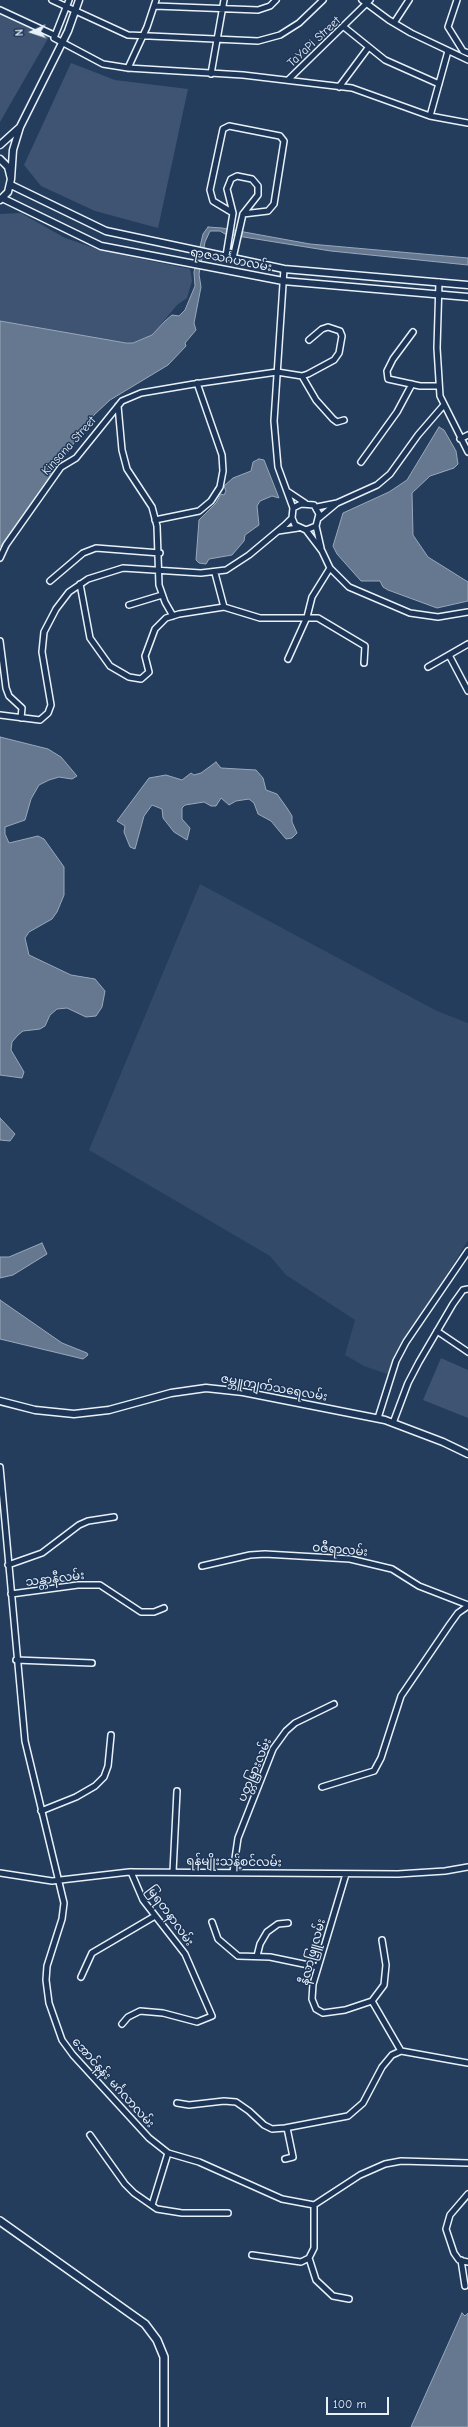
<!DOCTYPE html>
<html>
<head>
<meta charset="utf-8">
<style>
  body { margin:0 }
  #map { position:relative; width:468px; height:2427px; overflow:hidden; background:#253d5d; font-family:"Comic Neue",sans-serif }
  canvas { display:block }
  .north { position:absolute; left:12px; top:12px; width:40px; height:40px; -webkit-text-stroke:3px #1d3557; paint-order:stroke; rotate:267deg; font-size:11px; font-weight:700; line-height:16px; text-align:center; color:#e8f1f8 }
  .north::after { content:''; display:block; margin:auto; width:14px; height:18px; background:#e8f1f8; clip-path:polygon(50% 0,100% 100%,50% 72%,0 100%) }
  .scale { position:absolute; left:326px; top:2397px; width:63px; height:18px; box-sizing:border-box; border:2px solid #e8f1f8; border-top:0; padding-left:5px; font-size:12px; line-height:14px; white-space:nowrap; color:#e8f1f8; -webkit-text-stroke:3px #1d3557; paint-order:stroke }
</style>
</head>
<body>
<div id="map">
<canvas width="468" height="2427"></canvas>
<div class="north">N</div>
<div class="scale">100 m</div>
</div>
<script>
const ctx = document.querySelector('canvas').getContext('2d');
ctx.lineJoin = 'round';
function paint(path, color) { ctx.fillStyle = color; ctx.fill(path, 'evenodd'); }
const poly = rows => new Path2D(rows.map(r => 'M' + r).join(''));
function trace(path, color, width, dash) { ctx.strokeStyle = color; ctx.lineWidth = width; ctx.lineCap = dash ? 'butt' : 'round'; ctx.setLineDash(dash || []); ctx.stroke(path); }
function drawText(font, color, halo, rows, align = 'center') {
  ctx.font = font + ' "Comic Neue","Noto Sans Myanmar",sans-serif'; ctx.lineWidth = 3; ctx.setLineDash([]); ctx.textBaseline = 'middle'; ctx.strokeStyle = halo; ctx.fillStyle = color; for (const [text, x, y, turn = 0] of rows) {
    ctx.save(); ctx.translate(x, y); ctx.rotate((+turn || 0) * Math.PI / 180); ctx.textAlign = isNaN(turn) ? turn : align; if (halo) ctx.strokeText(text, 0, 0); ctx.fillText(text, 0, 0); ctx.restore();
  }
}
paint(poly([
  [200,884,437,1011,468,1023,468,1240,387,1374,364,1366,345,1355,355,1320,286,1275,270,1256,89,1150]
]), '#334a68');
paint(poly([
  [0,11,50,35,0,122],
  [71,63,115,80,188,89,158,228,95,211,41,186,24,165],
  [21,213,65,238,103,251,190,269,192,281,187,298,177,305,152,335,133,343,103,340,0,321,0,214],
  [441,1358,468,1370,468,1418,423,1400]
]), '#3e5472');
const water = poly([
  [208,227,222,228,310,244,468,258,468,265,331,251,225,234,220,231,210,231,205,242,199,274,201,287,194,323,196,330,185,343,186,346,168,365,110,400,94,415,0,547,0,321,126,343,133,343,152,335,165,321,172,315,179,316,185,310,195,286,194,272,203,234,208,227],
  [439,427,444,430,456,451,458,464,454,468,430,476,412,493,413,535,428,557,468,582,468,601,437,608,388,590,383,587,380,581,361,581,337,554,333,546,343,513,389,492,407,480,439,427],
  [259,459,264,460,279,498,272,496,260,501,257,506,259,525,245,535,244,541,232,555,209,559,206,564,199,563,196,560,199,520,216,503,221,494,224,495,226,491,224,486,233,478,251,471,253,462,259,459],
  [0,737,48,749,61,757,77,776,72,779,59,777,49,780,39,785,31,799,25,820,5,827,5,834,9,843,38,836,44,839,64,867,64,895,57,912,52,919,29,932,25,938,29,955,71,975,95,979,105,991,102,1007,96,1016,86,1017,67,1008,57,1009,50,1015,45,1026,40,1029,23,1031,18,1035,12,1042,11,1050,24,1072,22,1078,0,1075,0,737],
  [216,762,221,768,256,770,263,778,266,790,277,794,287,808,292,816,292,822,297,833,292,838,286,839,271,821,258,814,254,803,249,799,236,801,229,805,221,798,216,806,211,806,204,802,185,805,182,808,182,819,190,828,187,840,174,832,163,818,162,809,152,805,144,816,135,849,130,847,124,832,125,826,117,821,149,778,166,775,182,780,191,773,194,775,201,773,216,762],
  [0,1118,15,1134,10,1141,0,1140,0,1118],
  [42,1243,47,1254,13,1275,0,1278,0,1257,9,1257,42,1243],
  [0,1300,62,1343,87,1353,88,1355,83,1359,75,1357,0,1339,0,1300],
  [462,2313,465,2316,468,2313,468,2427,411,2427,462,2313]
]);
paint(water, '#657890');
trace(water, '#99a8ba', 1);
const minor = poly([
  [52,0,128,35,258,41,280,35,299,23,323,0],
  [69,0,54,38,103,64,128,68,243,75,352,88,430,116,468,123],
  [362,0,389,20,411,33,468,60],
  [457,0,448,27,463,51,468,53],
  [155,6,258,10,270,6,276,0],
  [0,10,54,35],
  [394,23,409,0],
  [344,27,385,60,439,84],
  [128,68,147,27,156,0],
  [211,74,224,0],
  [288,80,370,0],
  [339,87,368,48],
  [430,116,448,51],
  [233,213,227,189,231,179,237,176,252,179,258,186,258,195,243,214],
  [226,256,233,213,213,201,210,190,223,129,229,126,280,136,284,141,274,204,268,211,243,214,233,258],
  [284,269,274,421,278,467,293,508],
  [439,282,437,348,440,396,468,452],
  [413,332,393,359,387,371,388,379,420,386,439,386],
  [302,376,316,400,333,419,337,422,344,420],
  [118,406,122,450,127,469,152,507,157,526,159,585,165,602,173,616],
  [460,439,468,435],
  [361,462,397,412,412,384],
  [287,491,305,503],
  [317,507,337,503],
  [319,518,337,503,377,485,390,474,418,435,443,406],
  [155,520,199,511,211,501,220,487,223,471,222,455,197,383],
  [316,526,321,548],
  [306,530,322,551,330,568,349,587,410,613,438,617,468,612],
  [278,531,298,528],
  [0,558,6,545,61,467,76,458,122,401,141,393,194,384,277,372,302,376,308,374,334,360,339,353,342,336,340,331,328,327,322,329,309,340],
  [215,573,224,607],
  [50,581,83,553,96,548,160,553],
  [80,584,90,638,110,666,129,677,141,679,149,672,145,656,155,629,166,618,179,614,224,607,260,618,318,618,365,646,364,663],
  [129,605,162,595],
  [0,641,6,688,9,696,22,708,21,718],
  [449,655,468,691],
  [288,659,307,617,312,597,330,568],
  [428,667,468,644],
  [0,715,40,720,48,713,51,705,42,652,44,632,56,609,69,592,88,579,123,568,201,573,226,570,249,555,285,525,292,518,293,508,301,504,314,505,319,514,316,526,306,530,295,525,292,518],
  [437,1331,468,1352],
  [378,1418,396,1361,406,1342,468,1251],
  [393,1423,408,1383,419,1362,453,1304,463,1290,468,1289],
  [0,1467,25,1741,64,1903,62,1919,47,1966,46,1980,49,2003,62,2040,73,2055,149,2138,168,2153,199,2162,282,2199,314,2205,360,2175,385,2164,401,2161,468,2163],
  [8,1565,42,1553,79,1525,88,1521,114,1517],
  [202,1566,250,1555,265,1554,350,1559,392,1569,419,1586,468,1605],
  [11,1594,78,1585,100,1585,141,1612,154,1612,164,1608],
  [16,1660,92,1663],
  [322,1787,374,1771,381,1758,401,1696,450,1624,458,1613,468,1606],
  [41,1811,76,1797,95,1786,104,1777,108,1766,111,1735],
  [173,1872,177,1791],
  [233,1872,238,1838,273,1749,286,1731,295,1723,334,1704],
  [0,1873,52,1881,129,1872,398,1874,445,1871,468,1867],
  [346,1874,313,1984,312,1999,316,2009,323,2013,345,2010,372,2001,384,1985,386,1965,382,1940],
  [212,1922,218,1939,238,1956,270,1957,318,1967],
  [257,1956,260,1944,267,1932,278,1924,288,1923],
  [81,1977,92,1953,155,1916],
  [372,2001,401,2051],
  [122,2024,128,2017,140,2011,163,2013,197,2022,212,2016,185,1954,143,1900,131,1872],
  [177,2103,189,2105,224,2101,236,2102,249,2111,264,2125,272,2129,285,2128,348,2116,363,2103,382,2067,392,2055,401,2051,468,2063],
  [90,2135,125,2184,134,2193,157,2209,182,2213,228,2213],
  [285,2159,293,2157,287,2128],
  [468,2194,450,2215,446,2229,454,2253,459,2260,468,2262],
  [152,2205,168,2153],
  [314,2205,314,2248,309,2258,316,2280,333,2296,349,2299],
  [252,2255,301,2262,309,2258],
  [461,2260,465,2286]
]);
const major = poly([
  [0,145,20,127],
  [0,159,8,167,11,179,8,192,0,200],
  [11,179,13,150,20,127,68,31,79,0],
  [11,185,106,231,284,269,468,285],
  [2,198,101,246,283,281,468,297],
  [0,1401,35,1410,74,1414,109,1410,171,1393,206,1388,243,1392,385,1420,443,1442,468,1454]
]);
const highway = poly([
  [0,2221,145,2324,157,2340,164,2357,164,2427]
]);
trace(minor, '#e8f1f8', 8);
trace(major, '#e8f1f8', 9);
trace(highway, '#e8f1f8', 10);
trace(minor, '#1d3557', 5);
trace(major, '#1d3557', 6);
trace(highway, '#1d3557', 7);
drawText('12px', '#e8f1f8', '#1d3557', [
  ["TaYaPi Street",314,42,-43],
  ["ရာဇသင်္ဂဟလမ်း",231,260,11],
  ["Kinsana Street",69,446,-48],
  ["ဇမ္ဘူကျက်သရေလမ်း",274,1388,10],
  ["ဝဇီရာလမ်း",340,1550,5],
  ["သန္တာနီလမ်း",55,1579,-7],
  ["ပတ္တမြားလမ်း",255,1770,-67],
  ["ရန်မျိုးသန့်စင်လမ်း",234,1862,1],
  ["မြရတနာလမ်း",170,1916,54],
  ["နီလာဖြူလမ်း",313,1952,-75],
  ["အောင်နန်း မင်္ဂလာလမ်း",113,2083,48]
]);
</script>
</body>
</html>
